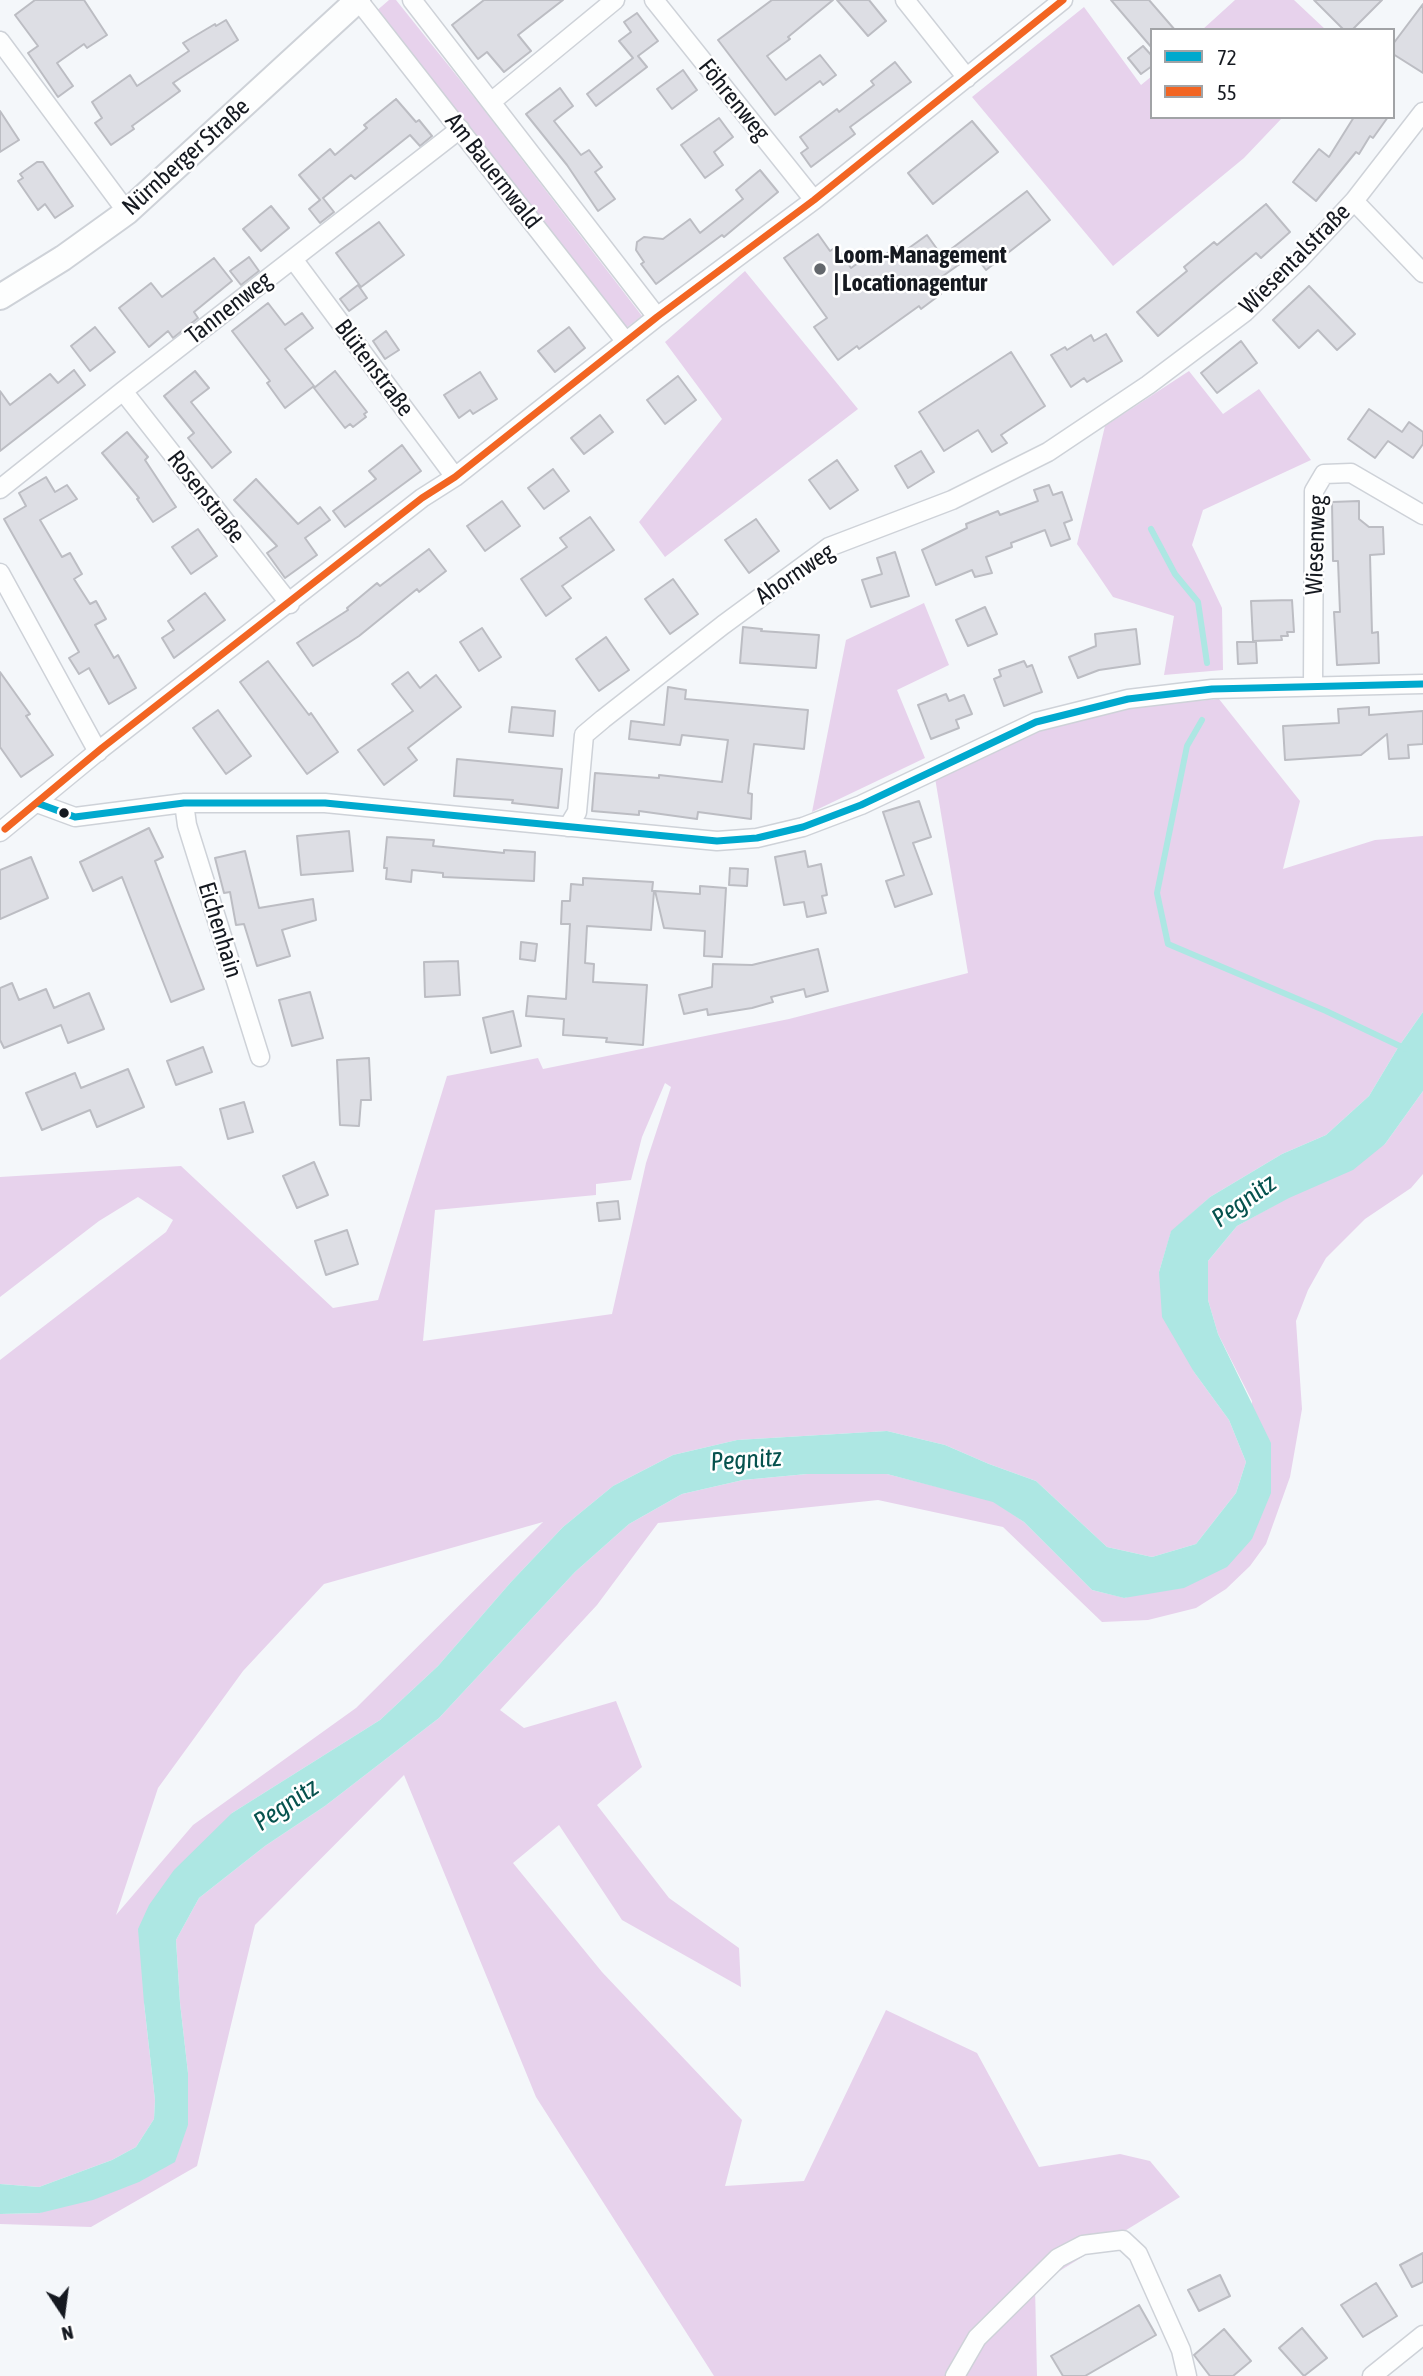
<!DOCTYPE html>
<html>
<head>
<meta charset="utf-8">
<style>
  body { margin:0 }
  #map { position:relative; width:1423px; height:2376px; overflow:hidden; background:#f4f7fa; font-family:"Asap Condensed",sans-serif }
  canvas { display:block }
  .legend { position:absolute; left:1150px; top:28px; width:245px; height:91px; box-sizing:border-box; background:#fff; border:2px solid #a1a3a6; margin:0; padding:9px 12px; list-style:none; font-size:21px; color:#151920 }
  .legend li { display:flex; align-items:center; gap:14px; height:35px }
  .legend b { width:35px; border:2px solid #a1a3a6 }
  .north { position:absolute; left:28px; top:2278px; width:70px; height:70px; -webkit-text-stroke:5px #fff; paint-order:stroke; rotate:167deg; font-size:19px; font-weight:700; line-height:28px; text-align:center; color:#151920 }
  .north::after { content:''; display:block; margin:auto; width:24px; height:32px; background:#151920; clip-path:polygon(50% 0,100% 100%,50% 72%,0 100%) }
</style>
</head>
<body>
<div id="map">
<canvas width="1423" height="2376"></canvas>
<ul class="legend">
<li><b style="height:9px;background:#00a9ce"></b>72</li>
<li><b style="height:9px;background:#f26522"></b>55</li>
</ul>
<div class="north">N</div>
</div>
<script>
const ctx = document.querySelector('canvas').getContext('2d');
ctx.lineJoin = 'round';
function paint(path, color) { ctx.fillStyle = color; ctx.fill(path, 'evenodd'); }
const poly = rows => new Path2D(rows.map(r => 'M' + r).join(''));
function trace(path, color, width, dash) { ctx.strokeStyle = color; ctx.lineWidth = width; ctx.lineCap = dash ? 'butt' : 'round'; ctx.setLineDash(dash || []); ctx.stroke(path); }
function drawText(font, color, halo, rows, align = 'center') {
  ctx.font = font + ' "Asap Condensed",sans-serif'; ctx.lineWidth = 5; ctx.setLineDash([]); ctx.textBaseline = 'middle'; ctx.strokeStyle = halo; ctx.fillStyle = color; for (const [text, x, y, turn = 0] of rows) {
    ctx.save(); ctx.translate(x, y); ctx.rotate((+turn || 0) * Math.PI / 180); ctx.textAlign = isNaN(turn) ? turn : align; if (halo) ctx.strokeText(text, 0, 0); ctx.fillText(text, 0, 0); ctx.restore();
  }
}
paint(poly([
  [389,0,396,0,481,106,642,316,622,331,374,13],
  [1235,0,1294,0,1326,30,1202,30],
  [1084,7,1141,85,1152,76,1152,117,1283,117,1244,158,1113,266,972,97],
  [745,271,858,409,665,557,639,522,722,419,665,342],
  [1189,371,1223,414,1259,389,1311,460,1203,510,1192,545,1222,608,1223,670,1164,675,1174,616,1113,597,1077,544,1105,426],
  [924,603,949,665,897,690,925,758,812,812,846,640],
  [1219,699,1300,801,1283,869,1375,840,1423,836,1423,1012,1399,1046,1369,1096,1326,1135,1282,1154,1210,1197,1171,1232,1159,1272,1194,1372,1229,1420,1246,1462,1236,1493,1196,1544,1152,1557,1107,1547,1036,1481,989,1464,945,1445,887,1431,737,1440,673,1455,613,1486,563,1527,511,1582,438,1666,380,1720,232,1813,144,2003,155,2100,154,2119,136,2147,112,2160,39,2187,0,2184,0,1360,166,1232,173,1220,138,1197,99,1221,0,1297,0,1177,181,1166,333,1308,378,1300,447,1076,538,1058,543,1069,789,1019,968,973,935,778,1037,729,1125,707],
  [665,1083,671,1087,646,1163,612,1314,423,1341,435,1210,596,1195,596,1184,631,1180,642,1137],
  [543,1522,356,1708,193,1825,116,1915,158,1788,243,1671,324,1584],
  [1423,1091,1423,1174,1411,1188,1365,1219,1326,1258,1308,1290,1296,1321,1302,1409,1290,1477,1266,1544,1250,1566,1226,1589,1196,1608,1148,1620,1102,1622,1003,1527,878,1500,658,1523,597,1605,500,1710,524,1728,616,1701,642,1767,597,1805,669,1898,739,1948,741,1987,622,1920,559,1825,513,1863,602,1972,742,2120,725,2186,804,2181,886,2010,977,2053,1039,2167,1120,2154,1150,2161,1180,2197,1035,2286,1037,2376,714,2376,536,2097,404,1775,255,1925,197,2166,91,2227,0,2224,0,2214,40,2213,188,2125,188,2073,180,2003,176,1940,199,1898,265,1846,325,1806,439,1718,575,1572,629,1524,682,1494,743,1480,807,1474,887,1474,993,1501,1024,1522,1092,1590,1125,1598,1252,1539,1252,1401,1218,1334,1208,1300,1208,1261,1237,1226,1385,1144]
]), '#e7d2ec');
paint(poly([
  [1423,1012,1423,1091,1385,1144,1353,1170,1289,1198,1237,1226,1208,1261,1208,1300,1218,1334,1271,1443,1271,1493,1252,1539,1227,1567,1184,1588,1124,1598,1092,1590,1024,1522,993,1502,887,1474,807,1474,743,1480,682,1494,629,1524,575,1572,439,1718,325,1806,265,1846,199,1898,176,1940,180,2003,188,2073,188,2125,175,2162,139,2182,93,2200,40,2213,0,2214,0,2184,39,2187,112,2160,136,2147,154,2119,155,2100,144,2003,138,1929,149,1905,174,1870,232,1813,380,1720,438,1666,511,1582,563,1527,613,1486,673,1455,737,1440,887,1431,945,1445,989,1464,1036,1481,1107,1547,1152,1557,1196,1544,1236,1493,1246,1462,1229,1420,1194,1372,1162,1317,1159,1272,1171,1231,1210,1197,1282,1154,1326,1135,1369,1096,1399,1046]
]), '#ade7e3');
trace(poly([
  [1151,529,1175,574,1198,602,1207,663],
  [1202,720,1187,746,1157,893,1168,944,1326,1011,1406,1049]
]), '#ade7e3', 6);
const building = poly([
  [35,0,84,0,107,35,87,48,84,44,57,63,73,86,58,97,28,53,38,46,15,15,35,0],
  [484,0,563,0,518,35,531,51,504,72,487,52,478,59,452,25,484,0],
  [772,0,833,0,788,37,790,39,767,56,786,80,820,55,836,75,823,85,820,81,775,115,718,40,772,0],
  [837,0,869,0,886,21,868,36,837,0],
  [1111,0,1149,0,1175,30,1152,30,1152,48,1111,0],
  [1314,0,1382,0,1352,30,1344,30,1314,0],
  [1423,4,1423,73,1393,54,1393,44,1423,4],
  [637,13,658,41,638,56,647,67,596,106,587,94,633,58,619,41,631,32,624,22,637,13],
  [226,20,238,40,173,83,180,91,132,126,134,129,111,145,95,123,102,118,92,102,130,75,137,86,189,51,183,43,215,24,216,26,226,20],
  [1143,46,1152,56,1152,66,1141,74,1128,58,1143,46],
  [895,62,911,82,850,127,855,134,811,167,801,153,808,148,800,137,837,109,839,112,874,85,871,81,895,62],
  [683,70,697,90,672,109,657,89,683,70],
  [560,88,573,106,554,121,581,155,589,150,602,167,595,172,615,199,598,211,567,165,526,114,560,88],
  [396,99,416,122,419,120,432,136,420,146,410,135,355,179,351,175,323,198,334,212,320,223,309,209,320,200,299,175,330,149,335,155,367,128,364,125,396,99],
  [0,111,19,140,0,152,0,111],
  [1354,117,1388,117,1373,138,1370,136,1359,154,1356,152,1316,201,1293,182,1319,149,1329,157,1354,117],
  [719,118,733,137,714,152,723,165,705,178,681,145,719,118],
  [972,121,998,152,933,204,908,173,972,121],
  [37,162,43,162,73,206,55,218,45,204,38,210,18,181,23,178,20,174,37,162],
  [760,170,778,192,724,237,722,235,656,284,641,264,644,262,636,250,637,242,644,237,663,239,690,219,700,233,743,199,736,190,760,170],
  [1027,191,1050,220,986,270,974,254,933,283,941,294,921,309,919,306,859,349,857,346,838,360,814,327,827,318,784,258,818,234,830,251,836,247,851,268,868,256,874,263,897,246,902,253,927,235,942,256,1027,191],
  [1266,204,1290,232,1261,258,1256,253,1158,336,1137,312,1187,271,1184,267,1214,242,1217,245,1266,204],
  [271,206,289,228,261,251,243,229,271,206],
  [379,222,404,255,361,287,336,253,379,222],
  [249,257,259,271,241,285,230,271,249,257],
  [214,258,232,281,194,312,198,318,173,338,168,331,149,347,119,308,151,283,162,297,214,258],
  [358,285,367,298,349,311,340,299,358,285],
  [1309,286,1355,334,1337,350,1318,330,1299,348,1273,320,1309,286],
  [268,303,285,325,302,313,313,328,285,349,314,386,285,408,267,383,270,381,232,331,268,303],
  [95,327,115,352,90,371,71,346,95,327],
  [569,327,585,348,555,372,538,351,569,327],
  [386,331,399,350,385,359,373,341,386,331],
  [1106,334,1122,361,1087,382,1084,378,1071,387,1051,355,1065,347,1067,350,1091,335,1094,341,1106,334],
  [1241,341,1257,363,1217,393,1201,373,1241,341],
  [1011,352,1045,406,1001,435,1007,443,992,452,978,430,944,451,919,412,1011,352],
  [74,370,85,385,0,451,0,391,10,405,50,374,58,383,74,370],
  [195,371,209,388,191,402,231,452,212,468,188,438,194,433,164,396,195,371],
  [335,371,367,412,364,414,366,417,353,427,350,424,345,428,314,388,335,371],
  [480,372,497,399,473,414,470,410,459,418,444,395,480,372],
  [678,376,696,400,665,424,647,400,678,376],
  [1369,409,1402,432,1409,422,1423,432,1423,444,1413,458,1388,441,1375,458,1348,439,1369,409],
  [600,415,613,432,584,454,571,438,600,415],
  [127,432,148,457,145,460,176,507,153,522,137,499,139,498,102,453,127,432],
  [402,445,421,471,345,527,333,511,376,479,369,471,402,445],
  [921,451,934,472,908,488,895,466,921,451],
  [837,460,858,490,830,509,809,480,837,460],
  [553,469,569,491,544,509,528,488,553,469],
  [46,477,55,492,67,485,77,499,40,520,62,557,70,553,82,574,74,579,90,604,96,601,106,619,95,625,114,658,118,655,136,688,109,704,89,668,79,674,69,658,79,652,4,519,26,506,19,493,46,477],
  [256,479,298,524,320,507,330,520,305,538,317,555,285,578,267,553,277,546,234,500,256,479],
  [1049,485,1053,495,1062,492,1072,520,1064,523,1070,539,1051,546,1045,530,1011,543,1012,547,986,557,992,573,975,577,972,570,936,585,922,550,967,528,966,524,998,511,1000,515,1038,501,1034,490,1049,485],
  [502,501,520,526,485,551,467,526,502,501],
  [1359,501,1359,519,1369,527,1383,527,1384,554,1370,555,1372,633,1378,632,1379,663,1337,665,1334,612,1340,612,1338,561,1333,561,1332,502,1359,501],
  [590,517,614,550,562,586,571,598,546,616,521,579,567,547,560,538,590,517],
  [756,519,779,551,749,573,725,540,756,519],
  [198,529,217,556,191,574,172,547,198,529],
  [429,549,446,571,419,592,417,589,359,636,313,666,297,643,348,610,347,608,377,583,380,586,429,549],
  [895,552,909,596,871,607,862,580,882,574,877,558,895,552],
  [673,579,698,614,670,634,645,599,673,579],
  [205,593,225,620,174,658,162,638,174,630,168,621,205,593],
  [1292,600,1294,632,1287,632,1288,636,1281,636,1282,640,1253,641,1251,601,1292,600],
  [985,607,997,634,968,646,956,620,985,607],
  [743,627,762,629,761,631,819,635,816,668,740,663,743,627],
  [482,628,501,657,479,671,460,642,482,628],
  [1136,629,1140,664,1099,670,1078,678,1069,657,1096,646,1095,634,1136,629],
  [606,637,629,670,599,691,576,659,606,637],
  [1237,642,1256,642,1257,663,1238,664,1237,642],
  [268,661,309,715,311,713,338,752,307,774,240,682,268,661],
  [1024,661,1027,667,1032,665,1042,692,1004,706,994,679,1001,676,999,670,1024,661],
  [0,672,30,714,26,716,53,755,21,777,0,747,0,672],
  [408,672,420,688,436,675,461,707,408,748,417,760,384,785,358,750,413,711,392,684,408,672],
  [668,687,686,690,685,699,808,710,804,749,754,744,748,793,752,794,751,819,698,812,697,819,639,811,639,815,592,811,595,773,659,778,659,775,722,782,728,740,682,735,680,745,629,739,631,721,664,725,668,687],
  [946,694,949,701,964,695,972,714,956,720,959,728,931,739,918,705,946,694],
  [512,707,555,711,553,736,509,732,512,707],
  [1369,707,1369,715,1423,711,1423,744,1408,745,1409,758,1389,759,1387,734,1361,755,1285,760,1283,726,1339,723,1338,709,1369,707],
  [218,710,251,756,226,774,193,728,218,710],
  [457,759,562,769,558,808,512,803,513,800,454,796,457,759],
  [919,801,931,837,913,843,932,894,895,907,886,881,904,875,883,812,919,801],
  [149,828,163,857,155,861,204,989,171,1002,122,877,93,891,80,862,149,828],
  [349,831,353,871,301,875,297,836,349,831],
  [387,837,434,840,433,846,504,853,504,850,535,852,534,881,443,877,443,873,412,870,411,882,386,879,387,868,384,868,387,837],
  [245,851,259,908,313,899,316,920,282,930,290,956,257,966,244,924,236,925,230,892,224,893,215,858,245,851],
  [805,851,808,867,821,864,827,895,822,896,826,913,807,917,804,902,784,905,775,857,805,851],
  [31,857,48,898,0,919,0,870,31,857],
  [730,868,748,869,747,886,729,885,730,868],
  [583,878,653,882,652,891,654,891,651,930,587,926,585,963,594,964,593,982,647,985,643,1045,606,1042,607,1038,563,1035,564,1019,526,1016,528,996,566,999,570,924,561,924,562,901,570,901,571,884,583,885,583,878],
  [700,886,726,888,722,957,704,956,705,931,664,928,655,891,700,894,700,886],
  [521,942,537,944,535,961,520,959,521,942],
  [818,949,828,991,806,997,804,989,771,997,773,1002,752,1008,708,1015,707,1009,684,1014,679,995,712,987,713,964,752,965,818,949],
  [458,961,460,995,425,997,424,962,458,961],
  [12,983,19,1000,46,989,54,1008,89,993,104,1029,68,1043,61,1025,4,1048,0,1040,0,988,12,983],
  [310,992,323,1038,292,1046,279,1000,310,992],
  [513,1011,521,1046,491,1053,483,1018,513,1011],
  [203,1047,212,1072,176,1085,167,1061,203,1047],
  [369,1058,371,1100,361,1100,359,1126,340,1125,337,1060,369,1058],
  [128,1069,144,1107,97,1127,90,1110,42,1130,26,1093,75,1073,81,1088,128,1069],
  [244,1102,253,1132,228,1139,220,1109,244,1102],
  [314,1162,328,1195,297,1208,283,1176,314,1162],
  [618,1201,620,1219,599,1221,597,1203,618,1201],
  [347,1230,358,1264,326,1275,315,1241,347,1230],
  [1423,2253,1423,2282,1412,2287,1400,2265,1423,2253],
  [1220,2275,1230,2296,1199,2311,1188,2290,1220,2275],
  [1376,2283,1397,2316,1363,2337,1341,2305,1376,2283],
  [1139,2305,1156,2335,1085,2376,1063,2376,1051,2356,1139,2305],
  [1302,2328,1327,2358,1304,2376,1279,2348,1302,2328],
  [1224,2329,1251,2361,1233,2376,1210,2376,1194,2355,1224,2329]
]);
paint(building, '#dddee4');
trace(building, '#bcbdc3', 2);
const minor = poly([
  [358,0,626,342],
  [412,0,657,317],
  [654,0,814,200],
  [905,0,967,78],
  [0,41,127,212],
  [491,102,615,0],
  [1354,201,1423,273],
  [293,259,455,477],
  [123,391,290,604],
  [0,489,123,391,460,129],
  [0,573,98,752],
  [1313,686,1314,491,1324,474,1351,473,1423,515],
  [37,803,75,817,184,803,325,803,717,841,757,838,803,827,861,805,1036,722,1128,699,1212,689,1423,684],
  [184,803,187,825,260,1057],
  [568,827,577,812,584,735,603,719,723,625,829,547,952,500,1048,452,1148,385,1245,312,1298,261,1354,201,1423,112],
  [0,832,102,748,422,498,455,477,657,317,814,200,1063,0],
  [955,2376,977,2338,1058,2258,1083,2245,1123,2240,1138,2254,1181,2350,1187,2376],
  [1372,2376,1423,2335]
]);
const secondary = poly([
  [0,297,63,258,127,212,358,0]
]);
trace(minor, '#ced2d8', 21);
trace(secondary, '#ced2d8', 28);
trace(minor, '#fdfefe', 18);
trace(secondary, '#fdfefe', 24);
trace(poly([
  [37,803,75,817,184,803,325,803,717,841,757,838,803,827,861,805,1036,722,1128,699,1212,689,1423,684]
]), '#00a9ce', 7);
trace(poly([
  [5,829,102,748,422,498,455,477,657,317,814,200,1063,0]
]), '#f26522', 7);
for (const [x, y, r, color] of [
  [820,269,7,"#63676c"],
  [64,813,6,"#151920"]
]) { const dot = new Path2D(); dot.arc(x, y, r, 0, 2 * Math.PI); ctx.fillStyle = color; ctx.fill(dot); trace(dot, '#fff', 2.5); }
drawText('24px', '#151920', '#fff', [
  ["Föhrenweg",734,100,51],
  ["Nürnberger Straße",186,157,-42],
  ["Am Bauernwald",493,171,52],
  ["Wiesentalstraße",1295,259,-45],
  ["Tannenweg",229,308,-38],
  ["Blütenstraße",374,368,53],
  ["Rosenstraße",206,497,52],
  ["Wiesenweg",1316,545,-88],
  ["Ahornweg",795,574,-34],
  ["Eichenhain",220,930,73]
]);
drawText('bold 24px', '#151920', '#fff', [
  ["Loom-Management",834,255],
  ["| Locationagentur",834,283]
], 'left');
drawText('italic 26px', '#06524e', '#fff', [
  ["Pegnitz",1244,1201,-35],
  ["Pegnitz",746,1460,-4],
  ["Pegnitz",286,1805,-34]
]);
</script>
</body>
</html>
